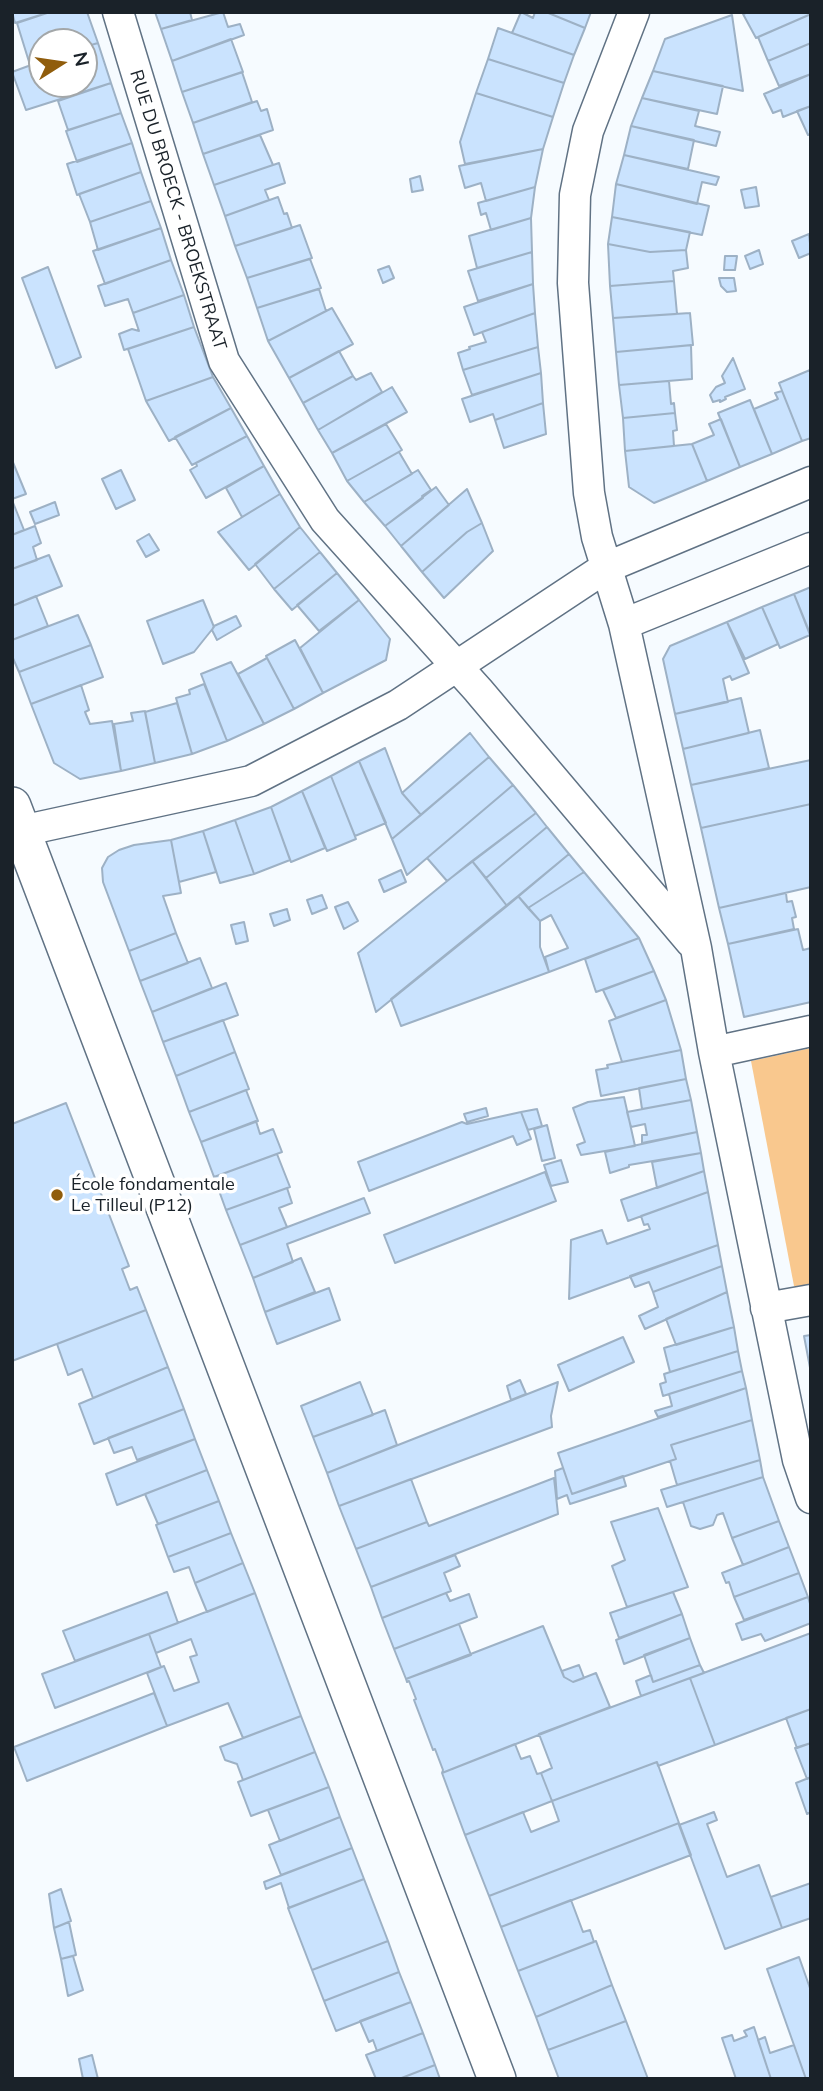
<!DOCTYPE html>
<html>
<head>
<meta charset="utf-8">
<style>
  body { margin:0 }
  #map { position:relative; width:823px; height:2091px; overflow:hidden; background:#f6fbff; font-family:Mulish,sans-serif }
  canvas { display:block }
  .frame { position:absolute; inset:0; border:14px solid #1a2229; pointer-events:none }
  .north { position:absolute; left:28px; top:28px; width:70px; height:70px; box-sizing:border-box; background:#fff; border:2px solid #a3a7a9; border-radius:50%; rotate:78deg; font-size:19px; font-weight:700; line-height:28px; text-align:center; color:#1a2229 }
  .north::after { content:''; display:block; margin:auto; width:24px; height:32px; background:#905d0c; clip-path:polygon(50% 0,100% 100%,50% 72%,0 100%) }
</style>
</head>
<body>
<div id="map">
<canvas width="823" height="2091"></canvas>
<div class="frame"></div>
<div class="north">N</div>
</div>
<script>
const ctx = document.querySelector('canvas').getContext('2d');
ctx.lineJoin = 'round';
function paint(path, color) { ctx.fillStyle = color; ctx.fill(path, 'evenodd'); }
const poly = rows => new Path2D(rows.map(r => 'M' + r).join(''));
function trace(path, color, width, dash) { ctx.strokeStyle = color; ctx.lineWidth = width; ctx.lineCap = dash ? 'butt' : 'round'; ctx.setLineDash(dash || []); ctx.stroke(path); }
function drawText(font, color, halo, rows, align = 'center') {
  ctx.font = font + ' Mulish,sans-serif'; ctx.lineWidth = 7; ctx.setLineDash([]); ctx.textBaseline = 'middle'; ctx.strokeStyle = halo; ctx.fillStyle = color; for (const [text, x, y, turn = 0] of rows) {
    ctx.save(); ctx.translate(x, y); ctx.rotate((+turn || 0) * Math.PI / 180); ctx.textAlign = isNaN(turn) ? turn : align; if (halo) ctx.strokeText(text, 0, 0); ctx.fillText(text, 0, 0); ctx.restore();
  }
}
paint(poly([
  [811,1048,811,1284,797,1286,794,1286,751,1061]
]), '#f9c88e');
const building = poly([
  [12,12,50,12,15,23,12,12],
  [50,12,87,12,98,43,84,47,84,42,42,42,42,61,30,65,17,23,50,12],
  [155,12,190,12,192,20,161,29,155,12],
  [223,12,228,27,240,24,244,35,172,61,161,29,223,12],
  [521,12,533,18,535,12,546,12,585,28,574,55,512,33,521,12],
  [546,12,591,12,585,28,546,12],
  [749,12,811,12,811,14,756,38,743,14,749,12],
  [811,14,811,43,768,61,758,37,811,14],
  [732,15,743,91,653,71,665,39,732,15],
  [498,28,574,55,564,83,488,59,498,28],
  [231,39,243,72,182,92,172,61,231,39],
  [98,43,111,83,26,110,12,72,42,61,42,84,84,84,84,47,98,43],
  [811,43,811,74,779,86,768,61,811,43],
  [488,59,564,83,553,117,476,93,488,59],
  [653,71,723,86,717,114,642,98,653,71],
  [242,72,252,102,193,123,182,92,242,72],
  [811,74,811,106,783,117,781,110,773,113,764,94,811,74],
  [111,83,121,113,68,130,58,101,111,83],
  [476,93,553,117,543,149,465,164,460,142,476,93],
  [642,98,699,111,695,126,720,132,716,146,631,126,642,98],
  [257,101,261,111,267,109,273,130,203,154,193,123,257,101],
  [811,106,811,134,808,135,797,111,811,106],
  [121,113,132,143,77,162,66,131,121,113],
  [631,126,694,140,688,169,624,155,631,126],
  [260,135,273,165,214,185,203,154,260,135],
  [132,143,141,172,77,195,67,164,132,143],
  [543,149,535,187,486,201,481,183,465,188,459,166,543,149],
  [624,155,719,177,716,185,702,182,697,204,616,184,624,155],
  [279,163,285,183,265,190,269,200,225,216,214,185,279,163],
  [141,172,151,201,90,222,79,194,141,172],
  [420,176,423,190,412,192,410,179,420,176],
  [616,184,709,206,702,235,612,217,616,184],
  [535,187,531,218,491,230,486,213,481,215,478,203,535,187],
  [756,187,759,206,745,208,741,190,756,187],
  [278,197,284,214,287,213,292,228,235,246,225,216,278,197],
  [151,201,161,228,98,250,90,222,151,201],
  [612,217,690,232,686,250,650,252,608,244,612,217],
  [531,218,532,252,477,268,469,236,531,218],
  [300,225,312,258,247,278,235,246,300,225],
  [161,228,171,260,105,284,93,251,161,228],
  [809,234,811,253,799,258,792,241,809,234],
  [608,244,650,252,686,250,688,268,673,271,674,281,610,286,608,244],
  [759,250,763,264,750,269,745,256,759,250],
  [532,252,533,284,478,301,468,271,532,252],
  [725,256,737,256,735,270,724,270,725,256],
  [310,259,321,288,257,308,247,278,310,259],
  [171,260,184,295,133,313,128,299,105,306,98,286,171,260],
  [389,266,394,278,383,283,378,270,389,266],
  [48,267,81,357,56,368,22,278,48,267],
  [719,278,734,278,736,291,727,292,721,286,719,278],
  [674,281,677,314,613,318,610,286,674,281],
  [533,284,535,313,474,335,464,307,533,284],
  [319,289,326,311,268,341,257,308,319,289],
  [184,295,194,327,124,350,119,334,132,329,139,331,133,313,184,295],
  [332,308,353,344,289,378,268,341,332,308],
  [535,313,538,347,463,370,458,353,470,349,469,347,486,342,482,332,535,313],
  [690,313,693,345,616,352,613,318,690,313],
  [194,327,213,377,146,401,128,349,194,327],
  [691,345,692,379,619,385,616,352,691,345],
  [538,347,541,373,472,395,463,370,538,347],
  [339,351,353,376,303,403,289,378,339,351],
  [733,358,745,389,725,397,726,399,720,402,720,400,713,402,710,395,716,387,725,383,722,376,733,358],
  [810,370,811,438,802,441,779,383,810,370],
  [371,373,382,392,318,430,303,403,353,376,356,380,371,373],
  [541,373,543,403,495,420,493,414,470,422,462,399,541,373],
  [213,377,231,408,169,441,146,401,213,377],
  [669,381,671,404,674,403,675,413,623,418,619,385,669,381],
  [392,387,407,412,332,453,318,430,392,387],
  [782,391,802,441,772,454,754,409,778,399,775,393,782,391],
  [750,400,772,454,740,467,718,413,750,400],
  [543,403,546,434,504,448,495,420,543,403],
  [231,408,247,436,192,465,175,437,231,408],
  [675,413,677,430,673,431,674,446,625,451,623,418,675,413],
  [721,419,740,467,707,481,692,444,714,435,709,424,721,419],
  [386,424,402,450,347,481,332,453,386,424],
  [247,436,264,466,206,498,190,470,197,466,196,463,247,436],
  [692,444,707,481,654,503,629,487,625,451,692,444],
  [399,452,412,474,364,502,347,481,399,452],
  [12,460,26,494,12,499,12,460],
  [264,466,280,494,242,517,226,488,264,466],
  [121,470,135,500,116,509,102,479,121,470],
  [418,470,431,490,422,496,423,498,385,526,364,502,418,470],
  [436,487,449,505,401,546,385,526,436,487],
  [467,489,482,523,467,532,422,572,401,546,467,489],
  [280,494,300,527,249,570,218,532,280,494],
  [12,500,24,530,12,535,12,500],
  [55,502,59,515,35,524,30,512,55,502],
  [482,523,493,551,444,598,422,572,467,532,482,523],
  [35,526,41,543,33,547,37,560,12,569,12,535,35,526],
  [300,527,320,552,274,589,255,564,300,527],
  [149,534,159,550,146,557,137,541,149,534],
  [320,552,337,573,292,610,274,589,320,552],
  [49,555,62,586,12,606,12,569,49,555],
  [337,573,359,600,319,631,297,605,337,573],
  [811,587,811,636,794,594,811,587],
  [794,594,810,635,780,648,762,607,794,594],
  [36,596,48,626,12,640,12,606,36,596],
  [203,600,214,627,194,652,163,664,147,621,203,600],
  [359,600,390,639,386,660,323,693,300,648,359,600],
  [762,607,778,644,745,659,727,622,762,607],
  [78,615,91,645,19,672,12,656,12,640,78,615],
  [236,616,241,626,217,640,212,630,214,626,236,616],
  [727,622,749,673,732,680,730,676,723,679,728,702,675,714,663,659,670,646,727,622],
  [295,640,323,693,294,709,266,656,295,640],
  [91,645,103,677,31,704,19,672,91,645],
  [267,658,294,709,264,724,238,674,267,658],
  [231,662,264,724,227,741,201,674,231,662],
  [204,684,227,741,192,754,176,698,190,694,189,690,204,684],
  [81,685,89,710,85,712,90,724,112,721,121,771,80,779,54,763,31,704,81,685],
  [741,698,749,733,683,749,675,714,741,698],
  [177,703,192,754,155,763,145,712,177,703],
  [145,711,155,763,121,771,114,724,133,721,131,713,145,711],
  [760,730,769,768,691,785,683,749,760,730],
  [470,733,489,757,421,815,402,793,470,733],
  [385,748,402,793,421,815,392,839,359,761,385,748],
  [489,757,513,785,407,875,392,839,489,757],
  [811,760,811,804,701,828,691,785,811,760],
  [359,761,386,823,355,836,331,776,359,761],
  [331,776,356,839,327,851,302,791,331,776],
  [513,785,536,813,447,881,427,858,513,785],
  [302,791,325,848,291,862,271,807,302,791],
  [811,804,811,887,719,908,701,828,811,804],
  [271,807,290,860,254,874,235,820,271,807],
  [536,813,547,827,486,878,472,861,536,813],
  [235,820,254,874,220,883,203,831,235,820],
  [547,827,569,854,507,906,486,878,547,827],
  [203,831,216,872,179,882,171,840,203,831],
  [171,840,181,893,163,896,176,933,129,951,103,882,102,868,108,857,119,850,134,845,171,840],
  [569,854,584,872,528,908,518,896,569,854],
  [472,861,507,906,376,1012,358,953,472,861],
  [401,870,406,882,384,892,379,880,401,870],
  [584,872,639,938,549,972,545,957,568,948,551,915,540,921,528,908,584,872],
  [786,893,787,902,792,901,796,917,792,918,794,929,728,944,719,908,786,893],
  [322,895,327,908,312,914,307,900,322,895],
  [518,896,540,921,540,947,549,972,401,1026,391,999,518,896],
  [348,902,358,921,344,929,335,907,348,902],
  [287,909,290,920,274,926,270,914,287,909],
  [244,922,248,941,236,944,231,925,244,922],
  [798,929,803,950,811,948,811,1002,744,1017,728,944,798,929],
  [176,933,188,963,140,981,129,951,176,933],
  [639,938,654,971,596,992,585,959,639,938],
  [200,958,212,988,152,1012,140,981,200,958],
  [654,971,666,1000,616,1018,603,990,654,971],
  [226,983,238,1015,163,1042,152,1012,226,983],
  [666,1000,681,1050,622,1062,609,1021,666,1000],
  [223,1020,235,1052,176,1076,163,1042,223,1020],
  [681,1050,686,1079,601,1096,596,1070,608,1068,607,1065,681,1050],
  [235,1052,249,1089,189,1112,176,1076,235,1052],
  [686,1079,691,1100,642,1109,639,1088,686,1079],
  [246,1090,258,1121,201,1142,189,1112,246,1090],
  [624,1097,635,1146,581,1155,577,1145,585,1142,573,1108,588,1102,624,1097],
  [691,1100,697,1132,642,1143,642,1135,647,1135,645,1124,631,1127,627,1112,691,1100],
  [66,1103,129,1266,122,1269,130,1290,137,1287,146,1310,12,1361,12,1124,66,1103],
  [486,1108,488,1116,467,1122,464,1114,486,1108],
  [537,1109,542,1126,528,1130,521,1112,537,1109],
  [521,1112,531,1139,517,1145,513,1136,369,1191,358,1162,462,1122,467,1124,521,1112],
  [256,1121,260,1134,273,1129,282,1152,214,1177,201,1142,256,1121],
  [547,1125,555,1158,542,1161,534,1129,547,1125],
  [697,1132,701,1153,629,1165,629,1167,610,1173,605,1152,697,1132],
  [701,1153,704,1171,657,1188,652,1162,701,1153],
  [277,1154,290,1187,226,1210,214,1177,277,1154],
  [561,1160,568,1182,551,1186,544,1165,561,1160],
  [704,1171,708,1192,628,1221,621,1200,704,1171],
  [545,1172,556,1201,395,1263,384,1235,545,1172],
  [287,1188,292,1203,279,1208,287,1227,240,1245,226,1210,287,1188],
  [708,1192,718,1245,569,1299,571,1240,602,1230,607,1244,650,1229,648,1224,644,1225,641,1216,708,1192],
  [364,1198,370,1213,287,1244,293,1262,253,1278,240,1245,364,1198],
  [718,1245,722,1266,653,1292,649,1282,635,1287,630,1276,718,1245],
  [301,1258,315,1292,265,1312,253,1278,301,1258],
  [722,1266,727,1292,645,1329,639,1316,658,1307,653,1292,722,1266],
  [329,1288,340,1320,277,1344,265,1312,329,1288],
  [727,1292,734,1327,676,1345,666,1319,727,1292],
  [146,1310,168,1367,93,1398,82,1369,68,1375,57,1344,146,1310],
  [734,1327,738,1351,670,1372,664,1348,734,1327],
  [811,1335,811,1373,804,1336,811,1335],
  [623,1337,634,1362,569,1391,558,1365,623,1337],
  [738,1351,742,1371,663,1396,660,1384,666,1382,664,1374,738,1351],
  [168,1367,184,1409,94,1444,79,1404,168,1367],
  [742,1371,746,1388,658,1417,655,1411,672,1406,669,1394,742,1371],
  [520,1380,526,1394,511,1400,507,1386,520,1380],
  [360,1382,373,1415,313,1437,301,1406,360,1382],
  [558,1382,551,1416,552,1427,339,1506,327,1473,558,1382],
  [746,1388,752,1420,671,1445,676,1459,572,1494,558,1453,746,1388],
  [184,1409,195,1439,137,1460,132,1447,114,1453,108,1438,184,1409],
  [385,1410,397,1445,327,1473,313,1437,385,1410],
  [752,1420,760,1460,677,1485,670,1461,676,1459,671,1445,752,1420],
  [195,1439,207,1470,117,1505,106,1474,195,1439],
  [760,1460,763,1477,667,1507,661,1490,760,1460],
  [563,1468,572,1494,623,1476,626,1486,570,1504,567,1495,557,1499,555,1471,563,1468],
  [207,1470,219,1501,158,1524,145,1494,207,1470],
  [763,1477,779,1521,732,1538,723,1513,717,1515,713,1525,700,1529,691,1526,683,1502,763,1477],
  [554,1478,558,1514,371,1587,356,1549,427,1522,429,1526,554,1478],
  [411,1479,427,1522,356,1549,339,1506,411,1479],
  [219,1501,231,1533,168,1557,156,1525,219,1501],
  [658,1508,688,1587,627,1607,612,1566,625,1560,611,1522,658,1508],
  [779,1521,789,1547,743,1565,732,1538,779,1521],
  [231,1533,243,1563,195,1583,189,1567,174,1572,168,1557,231,1533],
  [789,1547,799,1573,734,1597,729,1582,726,1583,722,1573,789,1547],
  [455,1555,460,1566,444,1573,451,1591,382,1618,371,1587,455,1555],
  [243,1563,255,1593,207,1612,195,1583,243,1563],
  [799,1573,808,1597,744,1620,734,1597,799,1573],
  [167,1592,178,1623,75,1661,63,1631,167,1592],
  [673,1592,682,1614,619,1638,610,1613,673,1592],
  [255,1593,301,1716,243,1738,228,1703,167,1726,147,1673,164,1666,174,1691,199,1682,190,1657,197,1655,191,1639,156,1653,149,1634,255,1593],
  [446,1593,450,1601,469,1594,477,1617,394,1649,382,1618,446,1593],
  [808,1597,811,1607,811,1623,765,1641,761,1634,742,1640,736,1624,808,1597],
  [682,1614,690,1638,624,1664,616,1640,682,1614],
  [459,1624,471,1655,406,1679,394,1649,459,1624],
  [543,1626,564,1677,573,1682,596,1673,610,1707,442,1773,443,1770,435,1749,433,1750,414,1700,416,1699,409,1681,407,1682,406,1679,543,1626],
  [811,1633,811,1709,715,1745,690,1678,811,1633],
  [149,1634,161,1667,55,1708,42,1674,149,1634],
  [690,1638,700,1665,653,1682,644,1655,690,1638],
  [579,1665,584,1678,573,1682,564,1677,562,1671,579,1665],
  [700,1665,704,1673,641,1696,636,1681,651,1675,653,1682,700,1665],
  [690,1678,715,1745,658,1766,657,1762,552,1801,541,1773,552,1768,539,1734,690,1678],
  [154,1693,167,1726,27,1781,14,1747,154,1693],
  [811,1709,811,1743,797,1748,786,1718,811,1709],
  [301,1716,315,1752,243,1780,237,1764,225,1760,220,1747,301,1716],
  [811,1743,811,1777,807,1779,795,1748,811,1743],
  [515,1744,521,1759,530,1756,537,1774,541,1773,552,1801,465,1835,442,1773,515,1744],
  [315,1752,329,1787,251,1816,238,1782,315,1752],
  [657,1762,679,1823,489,1896,465,1835,523,1812,531,1832,559,1821,552,1801,657,1762],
  [811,1777,811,1812,807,1814,796,1783,811,1777],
  [329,1787,340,1817,280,1841,268,1810,329,1787],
  [714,1812,717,1820,707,1824,727,1877,759,1865,782,1928,725,1949,679,1825,714,1812],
  [340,1817,352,1848,281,1875,269,1845,340,1817],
  [679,1823,691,1855,501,1927,489,1896,679,1823],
  [352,1848,364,1879,289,1908,281,1883,266,1889,264,1882,352,1848],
  [364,1879,388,1941,312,1970,288,1908,364,1879],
  [811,1883,811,1918,782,1928,771,1897,811,1883],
  [61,1889,71,1921,54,1928,49,1894,61,1889],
  [571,1900,583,1932,590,1930,594,1942,518,1971,501,1927,571,1900],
  [69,1922,76,1955,61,1959,54,1928,69,1922],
  [388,1941,399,1972,324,2001,312,1970,388,1941],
  [596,1941,612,1985,536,2017,518,1971,596,1941],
  [73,1956,83,1990,68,1996,61,1959,73,1956],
  [799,1957,811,1991,811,2079,806,2079,767,1969,799,1957],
  [399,1972,411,2002,336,2031,324,2001,399,1972],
  [612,1985,626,2021,548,2050,536,2017,612,1985],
  [411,2002,423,2033,377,2051,373,2040,369,2042,360,2021,411,2002],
  [626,2021,648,2079,559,2079,548,2050,626,2021],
  [754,2027,771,2079,736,2079,722,2038,732,2035,734,2041,747,2036,744,2031,754,2027],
  [423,2033,435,2065,399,2079,376,2079,366,2055,423,2033],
  [765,2037,770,2053,794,2045,806,2079,771,2079,758,2040,765,2037],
  [92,2055,98,2079,83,2079,79,2059,92,2055],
  [435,2065,440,2079,399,2079,435,2065]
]);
paint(building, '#cae3fe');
trace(building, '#9db1c5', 2);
const minor = poly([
  [118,12,224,361,325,520,478,690,691,942],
  [634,12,588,131,575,195,573,283,589,493,597,537,624,624,696,948,714,1052,798,1460,811,1498],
  [624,624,811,548],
  [12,833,251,781,398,705,605,568,811,482],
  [714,1052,811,1031],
  [766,1308,811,1300]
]);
const tertiary = poly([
  [12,806,497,2079]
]);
trace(minor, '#607284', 33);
trace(tertiary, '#607284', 40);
trace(minor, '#fff', 30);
trace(tertiary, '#fff', 37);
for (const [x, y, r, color] of [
  [57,1195,7,"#905d0c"]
]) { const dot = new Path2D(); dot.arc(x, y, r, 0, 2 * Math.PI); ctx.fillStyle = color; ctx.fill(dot); trace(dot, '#fff', 2.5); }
drawText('18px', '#1a2229', '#fff', [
  ["RUE DU BROECK - BROEKSTRAAT",178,210,73]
]);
drawText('18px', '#1a2229', '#fff', [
  ["École fondamentale",71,1185],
  ["Le Tilleul (P12)",71,1206]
], 'left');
</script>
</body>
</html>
